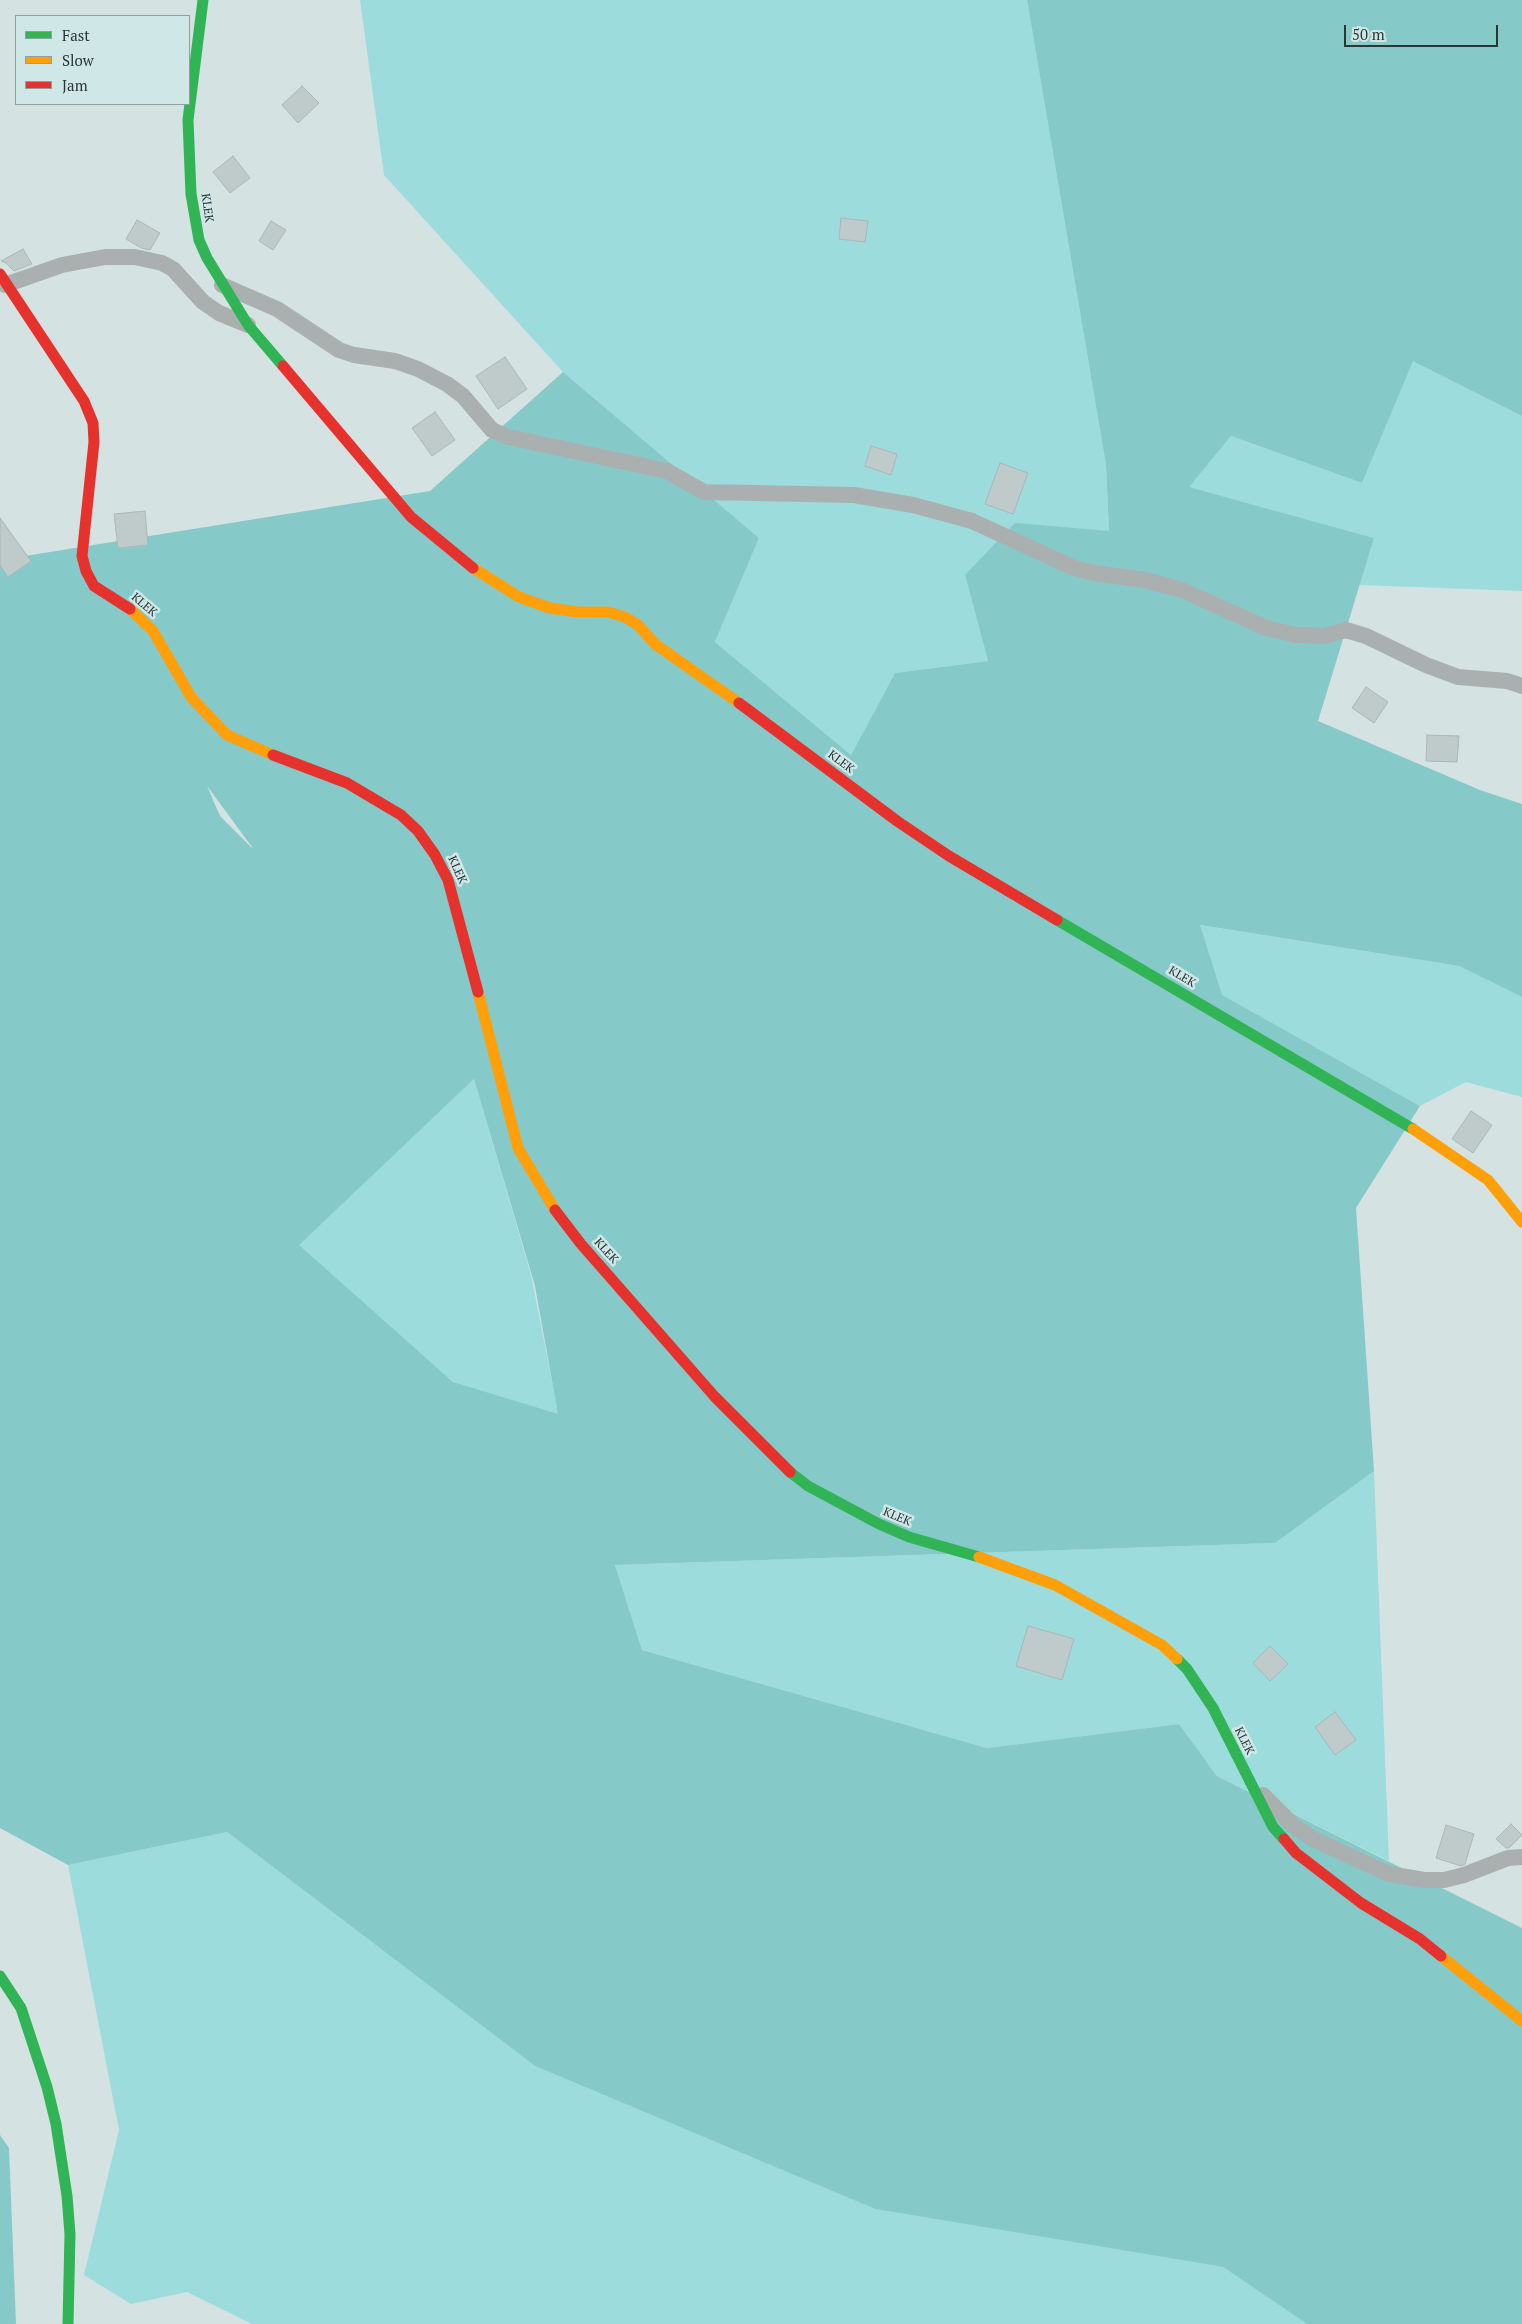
<!DOCTYPE html>
<html>
<head>
<meta charset="utf-8">
<style>
  body { margin:0 }
  #map { position:relative; width:1522px; height:2324px; overflow:hidden; background:#d5e2e2; font-family:"PT Serif",serif }
  canvas { display:block }
  .legend { position:absolute; left:15px; top:15px; width:175px; height:90px; box-sizing:border-box; background:#cfe8e7; border:1px solid #8ea1a0; margin:0; padding:6px 9px; list-style:none; font-size:15px; color:#2c3635 }
  .legend li { display:flex; align-items:center; gap:10px; height:25px }
  .legend b { width:25px; border:1px solid #8ea1a0 }
  .scale { position:absolute; left:1344px; top:25px; width:154px; height:22px; box-sizing:border-box; border:2px solid #2c3635; border-top:0; padding-left:6px; font-size:15px; line-height:18px; white-space:nowrap; color:#2c3635; -webkit-text-stroke:4px #cfe8e7; paint-order:stroke }
</style>
</head>
<body>
<div id="map">
<canvas width="1522" height="2324"></canvas>
<ul class="legend">
<li><b style="height:6px;background:#30b455"></b>Fast</li>
<li><b style="height:6px;background:#ff9f0a"></b>Slow</li>
<li><b style="height:6px;background:#e5322d"></b>Jam</li>
</ul>
<div class="scale">50 m</div>
</div>
<script>
const ctx = document.querySelector('canvas').getContext('2d');
ctx.lineJoin = 'round';
function paint(path, color) { ctx.fillStyle = color; ctx.fill(path, 'evenodd'); }
const poly = rows => new Path2D(rows.map(r => 'M' + r).join(''));
function trace(path, color, width, dash) { ctx.strokeStyle = color; ctx.lineWidth = width; ctx.lineCap = dash ? 'butt' : 'round'; ctx.setLineDash(dash || []); ctx.stroke(path); }
function drawText(font, color, halo, rows, align = 'center') {
  ctx.font = font + ' "PT Serif",serif'; ctx.lineWidth = 5; ctx.setLineDash([]); ctx.textBaseline = 'middle'; ctx.strokeStyle = halo; ctx.fillStyle = color; for (const [text, x, y, turn = 0] of rows) {
    ctx.save(); ctx.translate(x, y); ctx.rotate((+turn || 0) * Math.PI / 180); ctx.textAlign = isNaN(turn) ? turn : align; if (halo) ctx.strokeText(text, 0, 0); ctx.fillText(text, 0, 0); ctx.restore();
  }
}
paint(poly([
  [360,0,1027,0,1106,465,1109,532,965,575,988,661,895,673,851,755,715,642,759,538,563,372,384,175],
  [1413,360,1522,416,1522,591,1359,585,1374,538,1188,487,1231,436,1362,483],
  [1199,925,1459,966,1522,997,1522,1097,1466,1082,1420,1106,1221,995],
  [474,1079,531,1275,560,1422,453,1382,298,1245],
  [1374,1471,1389,1861,1217,1776,1179,1724,987,1748,642,1650,615,1565,1275,1543],
  [227,1832,535,2066,875,2209,1223,2267,1307,2324,252,2324,187,2292,131,2304,84,2275,119,2130,68,1865]
]), '#9cdcdc');
paint(poly([
  [1027,0,1522,0,1522,416,1413,361,1362,483,1231,436,1189,487,1374,538,1318,721,1480,790,1522,804,1522,997,1459,966,1200,925,1222,995,1420,1106,1356,1208,1374,1471,1275,1543,615,1565,642,1650,987,1748,1179,1724,1217,1776,1522,1928,1522,2324,1307,2324,1223,2267,875,2209,535,2066,227,1832,68,1865,0,1828,0,560,430,491,563,372,759,538,715,642,851,755,895,673,988,661,965,575,1015,523,1109,531,1106,465],
  [207,786,252,847,252,848,220,816],
  [474,1079,535,1286,558,1414,453,1382,299,1245],
  [0,2135,9,2148,16,2324,0,2324]
]), '#86c9c9');
const building = poly([
  [302,86,319,103,298,123,282,105,302,86],
  [233,156,250,178,230,193,213,172,233,156],
  [841,218,868,221,865,242,839,239,841,218],
  [137,220,160,233,150,250,141,248,126,239,137,220],
  [271,221,286,230,273,250,259,241,271,221],
  [23,249,32,264,14,271,6,263,1,261,23,249],
  [505,357,527,389,498,409,476,376,505,357],
  [435,412,455,440,432,456,412,428,435,412],
  [871,446,897,454,891,475,865,466,871,446],
  [1000,463,1028,473,1013,514,985,504,1000,463],
  [145,511,148,545,118,548,114,514,145,511],
  [0,518,31,561,8,577,0,565,0,518],
  [1366,687,1388,702,1374,723,1352,708,1366,687],
  [1427,735,1459,736,1457,762,1426,761,1427,735],
  [1471,1111,1492,1125,1473,1153,1452,1139,1471,1111],
  [1028,1626,1074,1639,1062,1680,1016,1666,1028,1626],
  [1270,1646,1288,1664,1270,1681,1253,1663,1270,1646],
  [1335,1712,1356,1740,1335,1755,1315,1727,1335,1712],
  [1511,1824,1522,1835,1509,1848,1506,1848,1496,1839,1511,1824],
  [1446,1825,1474,1834,1465,1864,1461,1866,1436,1858,1446,1825]
]);
paint(building, '#bfcaca');
trace(building, '#acb7b7', 1);
trace(poly([
  [5,285,62,265,105,257,135,257,162,263,173,269,203,302,219,313,248,325],
  [222,285,277,309,339,350,354,355,395,361,418,369,447,384,463,396,492,430,508,437,667,471,704,492,854,495,913,505,972,521,1074,568,1094,573,1145,580,1182,590,1266,628,1295,635,1324,636,1346,630,1366,636,1426,665,1458,677,1507,681,1522,686],
  [1263,1795,1295,1827,1315,1840,1389,1874,1424,1880,1444,1880,1464,1875,1508,1858,1522,1857]
]), '#aab0b0', 16);
trace(poly([
  [203,0,188,120,191,194,199,240,207,258,248,325,283,366],
  [1057,920,1413,1129],
  [790,1472,808,1486,879,1524,909,1537,979,1557],
  [1177,1659,1187,1669,1213,1708,1273,1827,1284,1839],
  [0,1976,21,2008,47,2087,56,2124,67,2196,70,2234,68,2324]
]), '#30b455', 11);
trace(poly([
  [473,568,519,597,550,608,578,612,608,612,625,617,638,625,655,644,739,703],
  [130,609,153,631,191,697,227,735,273,755],
  [478,992,518,1148,555,1210],
  [1413,1129,1488,1180,1522,1222],
  [979,1557,1055,1585,1162,1645,1177,1659],
  [1441,1956,1522,2021]
]), '#ff9f0a', 11);
trace(poly([
  [0,274,84,401,93,423,94,442,82,556,86,571,94,586,130,609],
  [283,366,411,517,473,568],
  [739,703,897,821,949,856,1057,920],
  [273,755,347,783,401,815,418,831,435,855,448,880,478,992],
  [555,1210,581,1244,715,1397,790,1472],
  [1284,1839,1296,1853,1361,1903,1420,1939,1441,1956]
]), '#e5322d', 11);
drawText('12px', '#2c3635', '#cfe8e7', [
  ["KLEK",207,208,82],
  ["KLEK",144,605,40],
  ["KLEK",841,762,37],
  ["KLEK",457,870,66],
  ["KLEK",1182,977,31],
  ["KLEK",606,1251,48],
  ["KLEK",897,1517,23],
  ["KLEK",1244,1741,64]
]);
</script>
</body>
</html>
